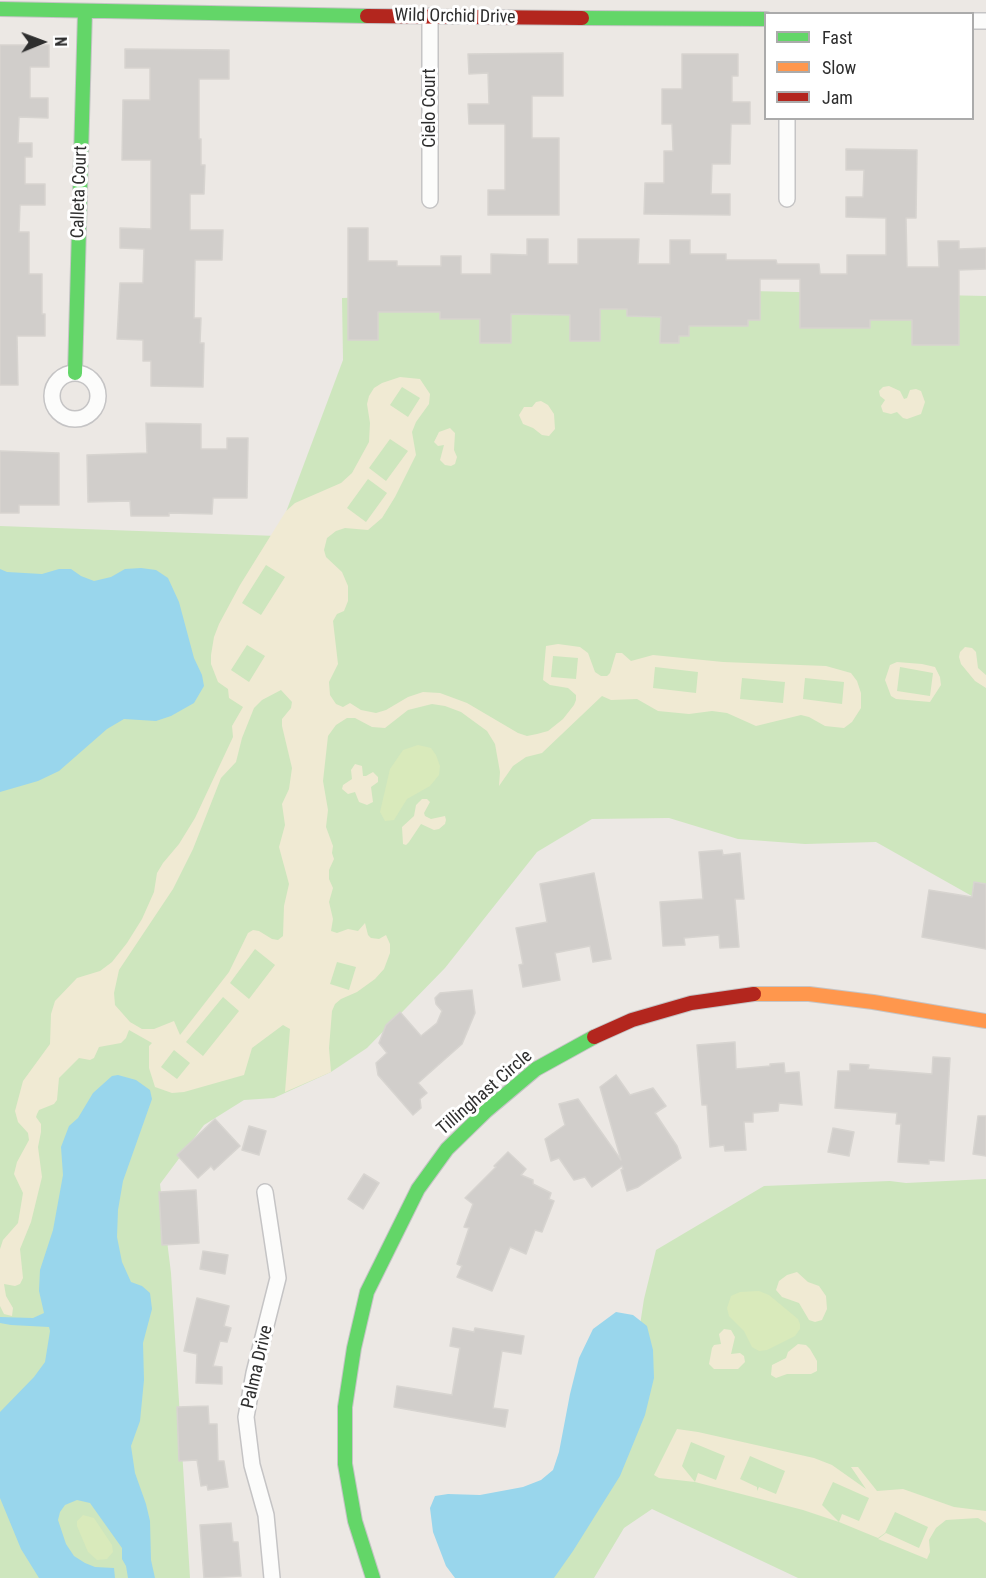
<!DOCTYPE html>
<html>
<head>
<meta charset="utf-8">
<style>
  body { margin:0 }
  #map { position:relative; width:986px; height:1578px; overflow:hidden; background:#ece8e4; font-family:"Roboto Condensed",sans-serif }
  canvas { display:block }
  .legend { position:absolute; left:764px; top:12px; width:210px; height:108px; box-sizing:border-box; background:#fff; border:2px solid #ababab; margin:0; padding:8px 10px; list-style:none; font-size:18px; color:#2e2e2e }
  .legend li { display:flex; align-items:center; gap:12px; height:30px }
  .legend b { width:30px; border:2px solid #ababab }
  .north { position:absolute; left:12px; top:12px; width:60px; height:60px; -webkit-text-stroke:4px #fff; paint-order:stroke; rotate:89deg; font-size:16px; font-weight:700; line-height:24px; text-align:center; color:#2e2e2e }
  .north::after { content:''; display:block; margin:auto; width:21px; height:27px; background:#2e2e2e; clip-path:polygon(50% 0,100% 100%,50% 72%,0 100%) }
</style>
</head>
<body>
<div id="map">
<canvas width="986" height="1578"></canvas>
<ul class="legend">
<li><b style="height:8px;background:#63d668"></b>Fast</li>
<li><b style="height:8px;background:#ff974d"></b>Slow</li>
<li><b style="height:8px;background:#b3261e"></b>Jam</li>
</ul>
<div class="north">N</div>
</div>
<script>
const ctx = document.querySelector('canvas').getContext('2d');
ctx.lineJoin = 'round';
function paint(path, color) { ctx.fillStyle = color; ctx.fill(path, 'evenodd'); }
const poly = rows => new Path2D(rows.map(r => 'M' + r).join(''));
function trace(path, color, width, dash) { ctx.strokeStyle = color; ctx.lineWidth = width; ctx.lineCap = dash ? 'butt' : 'round'; ctx.setLineDash(dash || []); ctx.stroke(path); }
function drawText(font, color, halo, rows, align = 'center') {
  ctx.font = font + ' "Roboto Condensed",sans-serif'; ctx.lineWidth = 6; ctx.setLineDash([]); ctx.textBaseline = 'middle'; ctx.strokeStyle = halo; ctx.fillStyle = color; for (const [text, x, y, turn = 0] of rows) {
    ctx.save(); ctx.translate(x, y); ctx.rotate((+turn || 0) * Math.PI / 180); ctx.textAlign = isNaN(turn) ? turn : align; if (halo) ctx.strokeText(text, 0, 0); ctx.fillText(text, 0, 0); ctx.restore();
  }
}
paint(poly([
  [655,289,986,296,986,904,876,842,805,844,738,839,669,818,592,819,537,852,445,968,367,1048,331,1072,274,1098,244,1100,204,1125,160,1184,171,1273,190,1578,0,1578,0,526,277,536,343,360,342,298],
  [986,1179,986,1578,798,1578,652,1509,624,1528,594,1578,540,1578,634,1364,644,1299,656,1250,764,1186,890,1181,906,1183]
]), '#cee6be');
paint(poly([
  [400,377,420,379,430,394,429,404,416,422,412,432,416,455,395,497,382,518,368,530,345,528,336,531,327,538,324,550,326,557,342,572,348,586,348,601,344,611,337,614,333,621,338,664,329,682,330,695,336,704,343,707,350,703,361,710,376,713,386,710,408,697,423,692,440,693,467,703,518,733,527,736,537,734,548,731,563,719,574,705,576,700,576,695,568,688,550,685,543,680,546,646,558,644,580,647,588,653,595,672,601,676,607,676,610,673,616,653,622,653,631,661,653,655,723,662,826,666,851,673,857,681,861,693,861,708,852,722,844,728,825,726,809,717,801,715,756,726,727,713,712,711,689,714,658,711,637,699,611,700,602,696,542,753,526,757,513,766,499,786,500,772,495,744,487,731,461,712,445,706,432,704,408,710,385,728,372,727,355,718,347,718,336,725,328,736,323,781,328,810,326,827,333,846,332,853,334,859,329,870,329,879,333,888,329,902,333,919,331,931,337,933,348,929,358,931,365,923,368,935,371,938,379,939,386,935,390,944,390,953,384,969,375,979,357,992,341,999,335,1004,332,1011,329,1048,331,1072,285,1092,290,1029,283,1025,252,1048,244,1075,184,1092,172,1093,155,1087,149,1068,149,1046,152,1043,129,1030,126,1038,121,1043,99,1047,94,1058,90,1060,79,1058,59,1078,57,1100,54,1104,39,1110,37,1114,36,1117,41,1124,41,1132,38,1147,42,1177,31,1222,20,1249,23,1278,20,1284,15,1286,4,1284,6,1296,13,1308,12,1316,4,1314,0,1306,0,1249,3,1240,18,1223,23,1193,14,1174,17,1162,29,1140,28,1133,18,1122,15,1111,23,1081,50,1044,51,1014,55,1001,77,978,100,971,112,962,127,943,142,919,154,892,157,873,163,863,179,844,195,818,233,737,232,726,243,707,229,698,228,689,218,682,211,664,211,655,214,637,219,624,240,585,286,511,295,503,341,483,352,473,369,442,370,423,367,404,369,396,374,388,382,383],
  [402,387,420,398,408,417,390,405],
  [390,439,408,451,386,481,369,468],
  [368,479,387,493,366,522,347,508],
  [266,565,285,577,261,615,242,603],
  [247,645,265,656,249,682,231,670],
  [553,656,578,658,576,679,551,677],
  [655,667,698,672,696,693,653,688],
  [742,678,785,682,783,703,740,699],
  [805,678,844,682,842,704,803,699],
  [281,690,292,702,291,708,282,719,282,726,292,768,289,789,282,804,285,825,279,847,289,884,284,906,283,936,278,940,272,939,259,931,253,930,248,933,229,972,180,1035,174,1021,154,1029,142,1029,130,1022,115,1005,114,993,119,970,173,889,193,849,221,778,236,762,242,738,254,708,262,700],
  [255,949,275,965,249,999,230,983],
  [337,962,356,967,349,990,330,984],
  [223,997,239,1011,203,1056,186,1042],
  [174,1050,190,1063,177,1079,161,1067],
  [889,386,900,391,904,399,907,398,910,390,916,389,921,391,925,402,921,414,907,419,903,418,897,412,891,414,883,412,881,406,885,400,880,396,879,391,883,387],
  [541,401,548,405,554,414,555,429,549,436,542,435,533,428,523,424,519,415,524,407,532,407,536,402],
  [450,428,455,433,454,450,457,457,455,464,451,466,445,465,440,460,444,445,438,446,434,442,439,432],
  [965,647,972,648,976,652,978,668,986,675,986,688,975,681,961,664,959,657,960,652],
  [897,662,922,664,935,667,940,677,941,685,930,702,896,699,891,696,885,680,890,665],
  [900,667,933,673,930,696,897,691],
  [355,764,362,766,363,776,366,776,373,772,378,777,378,782,371,787,373,802,367,805,359,802,355,792,348,794,342,789,343,785,352,779,351,770],
  [422,799,427,799,430,802,424,813,425,816,431,819,445,816,446,820,445,824,439,829,434,830,421,824,409,842,406,845,403,844,402,827,414,816,416,805],
  [797,1272,808,1282,819,1286,826,1296,827,1309,822,1320,815,1322,809,1320,799,1303,782,1297,776,1290,779,1281,787,1275],
  [724,1329,731,1330,735,1337,731,1354,740,1353,744,1356,745,1362,738,1369,714,1369,709,1364,712,1348,714,1345,721,1344,719,1334],
  [798,1344,806,1345,810,1349,817,1361,817,1371,811,1374,787,1374,776,1378,771,1375,772,1365,786,1358,788,1352],
  [677,1429,698,1432,814,1458,832,1465,866,1489,851,1467,858,1467,877,1491,903,1489,954,1507,986,1511,986,1523,978,1518,946,1520,936,1528,929,1540,930,1552,927,1559,878,1539,886,1533,919,1548,928,1527,895,1512,885,1533,878,1538,839,1522,842,1514,859,1521,869,1498,833,1482,822,1505,839,1522,803,1510,695,1482,698,1473,716,1480,725,1456,691,1442,682,1466,695,1482,659,1478,654,1475],
  [750,1456,785,1471,776,1494,759,1487,757,1491,757,1487,740,1479]
]), '#f0ead3');
paint(poly([
  [418,745,431,748,436,755,440,766,439,775,430,786,407,799,394,820,385,821,380,812,390,769,403,750],
  [759,1291,769,1295,798,1319,800,1324,800,1329,795,1336,767,1350,759,1351,752,1347,744,1331,729,1316,727,1308,731,1296,740,1292],
  [83,1515,94,1518,112,1545,113,1552,107,1559,97,1560,88,1552,77,1526,77,1521]
]), '#d9eabb');
paint(poly([
  [141,568,156,570,168,578,179,602,194,658,202,675,204,686,194,703,171,716,156,721,124,719,107,729,59,771,38,781,0,792,0,569,7,572,42,574,59,569,71,569,81,576,94,581,111,577,125,569],
  [118,1075,136,1080,150,1090,152,1099,123,1181,118,1210,117,1237,122,1262,131,1282,142,1286,150,1293,152,1309,143,1343,144,1380,140,1421,131,1446,135,1473,146,1504,150,1521,151,1560,155,1578,128,1578,126,1566,122,1559,122,1548,90,1503,77,1500,65,1505,60,1512,58,1520,66,1544,74,1556,85,1563,95,1567,114,1568,115,1578,39,1578,21,1549,0,1498,0,1412,34,1377,45,1362,50,1331,49,1327,11,1325,0,1323,0,1317,33,1318,44,1313,39,1291,40,1270,53,1230,63,1175,61,1147,69,1126,78,1118,93,1093,112,1076],
  [616,1312,633,1315,647,1326,653,1350,654,1378,645,1415,620,1476,573,1551,554,1578,455,1578,446,1566,433,1532,430,1508,435,1496,448,1494,480,1495,523,1487,541,1480,553,1470,559,1452,570,1394,579,1358,593,1329]
]), '#99d6ec');
const building = poly([
  [0,45,49,45,49,67,30,67,30,98,48,98,48,118,19,117,18,143,32,143,32,157,25,157,25,184,45,184,45,205,20,205,19,232,29,232,29,274,42,274,42,314,45,314,45,336,17,336,18,385,0,385,0,45],
  [125,49,229,50,229,79,199,79,199,139,201,139,201,165,205,165,204,194,190,194,190,230,223,230,222,260,195,260,194,318,201,318,200,343,204,343,203,387,151,386,151,361,143,361,143,340,117,339,120,283,143,283,144,249,120,248,120,228,151,229,151,160,122,160,123,100,150,100,150,68,125,68,125,49],
  [563,53,563,96,532,96,532,138,559,138,559,215,488,215,488,190,505,190,505,125,504,124,469,124,468,104,489,104,488,73,469,74,468,54,563,53],
  [682,54,738,54,738,76,732,76,732,102,750,102,750,124,731,124,730,164,712,164,711,194,730,194,730,215,644,214,645,183,664,183,664,151,673,151,672,124,662,124,662,89,682,89,682,54],
  [846,149,917,150,916,218,906,218,907,267,939,267,938,241,959,241,959,249,986,248,986,269,959,270,959,345,912,345,912,320,870,320,870,328,800,328,800,279,760,279,760,320,748,320,748,326,689,326,689,336,679,336,679,343,660,343,661,317,627,316,627,309,600,309,600,341,570,341,570,315,511,314,511,343,480,343,480,319,440,319,440,312,378,312,378,340,348,340,348,228,368,228,368,261,397,261,397,266,441,266,441,256,461,256,461,274,491,274,491,254,527,255,527,239,548,239,548,264,578,264,578,239,639,239,638,264,670,264,670,240,690,240,690,254,726,254,726,260,776,260,777,264,819,264,820,274,847,274,847,255,886,255,886,218,846,217,846,197,863,197,864,170,846,170,846,149],
  [146,423,201,424,201,449,227,449,227,438,248,438,247,498,213,498,212,514,169,513,169,516,131,516,130,501,88,502,87,455,147,453,146,423],
  [0,451,59,453,59,505,19,505,19,513,0,513,0,451],
  [722,850,723,855,740,853,744,899,735,899,739,947,720,948,719,935,684,938,685,945,663,946,660,902,703,899,699,852,722,850],
  [594,873,611,959,593,962,590,946,555,953,560,980,523,987,519,965,523,964,516,928,547,922,540,884,594,873],
  [974,882,986,884,986,949,922,937,929,890,972,897,974,882],
  [472,990,475,1013,462,1044,418,1083,427,1093,420,1099,421,1108,413,1115,378,1075,376,1063,387,1053,379,1043,386,1025,400,1012,421,1036,437,1023,442,1011,436,1004,435,998,440,993,472,990],
  [735,1042,736,1069,770,1066,770,1064,784,1063,785,1073,799,1072,802,1105,779,1103,778,1111,753,1113,753,1122,744,1122,746,1150,725,1151,724,1145,710,1147,707,1105,702,1105,697,1045,735,1042],
  [933,1057,950,1058,944,1161,929,1160,929,1164,898,1162,901,1124,896,1124,897,1113,835,1108,838,1071,850,1071,850,1064,869,1065,868,1069,932,1074,933,1057],
  [616,1075,630,1095,653,1088,666,1106,655,1113,677,1146,681,1158,638,1187,627,1191,621,1170,623,1169,622,1166,592,1187,585,1177,574,1180,559,1158,551,1161,545,1139,565,1125,559,1104,578,1099,621,1160,600,1087,616,1075],
  [978,1116,986,1116,986,1156,973,1154,978,1116],
  [215,1119,240,1146,214,1170,211,1166,198,1178,177,1155,215,1119],
  [249,1126,266,1131,259,1155,242,1150,249,1126],
  [833,1128,854,1132,849,1156,828,1152,833,1128],
  [508,1152,526,1169,521,1175,533,1180,533,1184,551,1193,549,1199,554,1201,542,1232,535,1230,526,1254,510,1247,492,1291,457,1277,462,1266,457,1264,469,1228,464,1227,473,1204,465,1198,496,1167,494,1166,508,1152],
  [364,1174,379,1183,363,1209,348,1199,364,1174],
  [196,1190,199,1243,162,1245,159,1192,196,1190],
  [203,1251,228,1255,225,1274,200,1269,203,1251],
  [197,1298,229,1306,224,1326,231,1328,227,1342,220,1341,213,1366,222,1367,222,1384,196,1383,197,1354,184,1351,197,1298],
  [453,1328,474,1332,475,1328,524,1336,521,1354,502,1351,493,1408,508,1410,505,1427,394,1407,397,1386,452,1395,460,1348,450,1346,453,1328],
  [208,1406,209,1424,217,1424,218,1461,224,1461,228,1487,208,1490,207,1485,201,1486,197,1460,179,1461,177,1407,208,1406],
  [231,1523,233,1542,238,1542,241,1576,204,1578,200,1525,231,1523]
]);
paint(building, '#d1cecb');
trace(building, '#d7d4d0', 1.5);
const street = poly([
  [430,16,430,200],
  [972,21,986,21],
  [787,118,787,199],
  '52 396a23 23 0 1 1 46 0a23 23 0 1 1-46 0Z',
  [265,1192,278,1278,254,1373,246,1417,252,1465,266,1515,272,1578]
]);
const fast = poly([
  [0,9,367,16],
  [582,18,766,19],
  [75,373,85,11],
  [373,1578,355,1521,345,1464,345,1407,354,1348,367,1292,418,1189,447,1149,486,1111,536,1069,594,1037]
]);
const slow = poly([
  [754,994,809,994,873,1002,986,1021]
]);
const jam = poly([
  [367,16,582,18],
  [594,1037,632,1020,691,1003,754,994]
]);
trace(street, '#c5c4c5', 18);
trace(fast, '#c5c4c5', 16);
trace(slow, '#c5c4c5', 16);
trace(jam, '#c5c4c5', 16);
trace(street, '#fcfcfb', 15);
trace(fast, '#63d668', 14);
trace(slow, '#ff974d', 14);
trace(jam, '#b3261e', 14);
drawText('18px', '#2e2e2e', '#fff', [
  ["Wild Orchid Drive",455,17,1],
  ["Cielo Court",430,108,-90],
  ["Calleta Court",80,192,-88],
  ["Tillinghast Circle",485,1093,-41],
  ["Palma Drive",258,1367,-77]
]);
</script>
</body>
</html>
